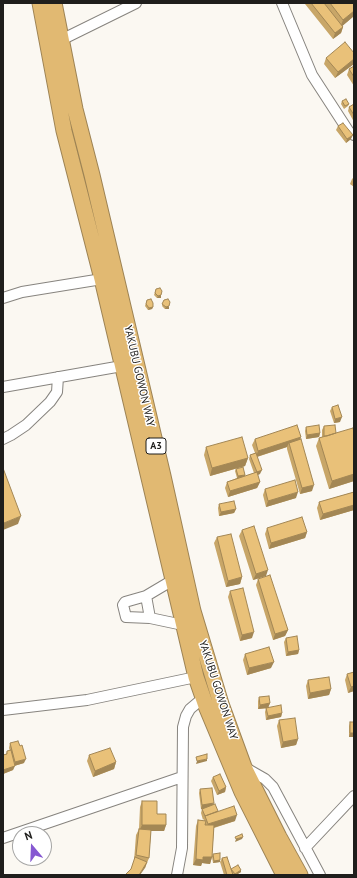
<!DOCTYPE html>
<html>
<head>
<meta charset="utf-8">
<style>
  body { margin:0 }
  #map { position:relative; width:357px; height:878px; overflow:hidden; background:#fbf8f2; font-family:"PT Sans",sans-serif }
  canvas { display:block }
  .frame { position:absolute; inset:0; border:4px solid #1f1e1c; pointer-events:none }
  .north { position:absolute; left:12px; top:826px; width:40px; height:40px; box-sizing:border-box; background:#fff; border:1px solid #a5a5a4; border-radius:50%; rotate:341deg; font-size:11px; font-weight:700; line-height:16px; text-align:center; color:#1f1e1c }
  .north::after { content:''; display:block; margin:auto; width:14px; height:18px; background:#8658d1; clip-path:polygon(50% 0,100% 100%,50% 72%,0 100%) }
</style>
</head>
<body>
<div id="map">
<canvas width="357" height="878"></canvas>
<div class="frame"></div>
<div class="north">N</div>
</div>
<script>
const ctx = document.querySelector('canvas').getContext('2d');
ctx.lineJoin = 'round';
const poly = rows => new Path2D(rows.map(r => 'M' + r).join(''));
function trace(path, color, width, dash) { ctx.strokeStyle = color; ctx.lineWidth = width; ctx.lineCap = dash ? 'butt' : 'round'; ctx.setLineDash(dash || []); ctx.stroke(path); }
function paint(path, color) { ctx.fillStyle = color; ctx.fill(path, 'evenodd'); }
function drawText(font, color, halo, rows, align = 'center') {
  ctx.font = font + ' "PT Sans",sans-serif'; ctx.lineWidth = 3; ctx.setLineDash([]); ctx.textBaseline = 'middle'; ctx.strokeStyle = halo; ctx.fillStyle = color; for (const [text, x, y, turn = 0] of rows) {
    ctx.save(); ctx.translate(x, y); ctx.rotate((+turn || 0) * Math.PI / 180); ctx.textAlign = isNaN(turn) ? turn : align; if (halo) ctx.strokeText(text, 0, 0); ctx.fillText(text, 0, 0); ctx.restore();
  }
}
const minor = poly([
  [282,3,312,75,349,132,354,135],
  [61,40,136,3],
  [3,298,22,292,102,279],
  [3,387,122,366],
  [3,439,11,435,26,425,50,402,57,392,58,377],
  [173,580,146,596,150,618,183,625],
  [146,596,125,602,123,605,126,617,150,618],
  [3,710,87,700,196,677],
  [244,767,265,779,273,787,320,875],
  [3,838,182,777],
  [305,848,354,796],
  [177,875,182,848,183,727,186,716,190,709,203,698]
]);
const highway = poly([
  [40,3,64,131,102,279,196,677,206,706,242,792,284,875],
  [54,3,75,109,92,175,163,476,193,611,221,704,244,767,279,837,300,875]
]);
trace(minor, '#87847f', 12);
trace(highway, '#9d8354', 17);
trace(minor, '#fff', 10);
trace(highway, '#e1b972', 15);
paint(poly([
  [306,3,354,3,354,16,342,26,343,27,341,33,333,39,305,4],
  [354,53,354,64,335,78,324,64,326,58],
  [354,66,354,86,347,75,349,69],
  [342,101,349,104,348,106,344,109,341,104],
  [354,104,354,122,348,111,349,107],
  [338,126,351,139,346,143,336,130],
  [354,177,354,187,350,184,352,179],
  [156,289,161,295,161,298,157,298,154,295],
  [147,300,153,307,152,309,148,310,145,306],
  [164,300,169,309,165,309,162,306],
  [332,407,340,422,334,423,330,411],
  [324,426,336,433,354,432,354,481,329,489,316,446,319,438,322,437,322,430],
  [306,427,320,433,319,437,306,439,305,431],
  [301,437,300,439,312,491,300,494,287,449,287,447,257,457,260,474,257,475,260,482,257,488,228,497,225,488,227,482,237,478,235,471,236,469,245,475,245,476,254,473,249,459,250,455,255,453,252,445,255,439],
  [206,447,248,458,245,466,210,476,204,455],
  [265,489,296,498,266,507,263,495],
  [354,492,354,510,320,520,317,508,319,502],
  [219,504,236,509,234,513,219,516,218,508],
  [267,528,307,532,305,538,269,549,265,534],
  [242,530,266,576,253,580,239,536],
  [217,537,242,577,240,584,226,587,214,543],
  [258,579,288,630,285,636,273,640,256,585],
  [230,591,252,638,240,641,228,597],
  [286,638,299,650,298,654,286,656,284,642],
  [245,654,271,668,247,675,243,660],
  [347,674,354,691,348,693,345,680],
  [308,680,331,689,329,695,308,699,306,686],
  [259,697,270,703,268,708,258,709,258,701],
  [266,708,282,713,281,717,266,720,265,712],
  [279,720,298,739,296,745,281,748,277,726],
  [350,722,354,722,354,737,349,737,349,726],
  [10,743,24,763,14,766,13,770,3,774,3,755,6,754,7,751,10,751,9,748],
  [89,755,116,762,114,769,93,777,87,761],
  [213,777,226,787,225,792,217,795,211,781],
  [200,789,213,805,218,812,235,821,214,828,212,856,213,854,220,860,220,862,213,863,212,857,210,864,202,863,201,866,193,865,196,826,198,820,204,821,204,819,203,820,201,813,202,809,201,809,199,793],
  [142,801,157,814,166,825,164,831,151,831,149,858,145,868,131,869,134,861,136,835,139,829,140,807],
  [222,858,231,869,241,870,241,872,236,875,224,875,220,862]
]), '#c8a668');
paint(poly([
  [354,11,354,16,340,28,343,20],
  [343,27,341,33,333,39,335,33],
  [354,59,354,64,335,78,338,72],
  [353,135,351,139,346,143,347,139],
  [161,295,161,298,157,298,158,296],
  [169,306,169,309,165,309,166,307],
  [153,307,152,309,148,310,149,308],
  [342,417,340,422,334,423,335,419],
  [320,433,319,437,306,439,307,435],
  [301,437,299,443,289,443,287,447,256,457,258,451],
  [248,458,245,466,210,476,212,468],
  [262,470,260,474,255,476,257,472],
  [354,474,354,481,329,489,332,481],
  [245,475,245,477,237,478,238,476],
  [260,482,257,488,228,497,230,491],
  [314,485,312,491,300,494,302,488],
  [298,492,296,498,266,507,268,501],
  [354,505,354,510,320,520,323,514],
  [236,509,234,513,219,516,221,512],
  [21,516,18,524,3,530,3,526,4,523],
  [307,532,305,538,269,549,271,543],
  [268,570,266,576,253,580,256,574],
  [242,577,240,584,226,587,228,581],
  [288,630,285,636,273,640,275,634],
  [254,632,252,638,240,641,242,635],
  [299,650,298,654,286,656,288,652],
  [274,662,271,668,247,675,249,668],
  [354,686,354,691,348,693,351,687],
  [331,689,329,695,308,699,310,693],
  [270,703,268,708,258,709,260,705],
  [282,713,281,717,266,720,268,716],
  [350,733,354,733,354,737,349,737],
  [298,739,296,745,281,748,283,742],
  [26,759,24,763,14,766,15,762],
  [207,759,207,761,196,764,197,761],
  [116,762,114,769,93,777,95,771],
  [15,766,13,770,3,774,3,770],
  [226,787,225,792,217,795,219,791],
  [214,803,212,808,201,809,202,805],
  [237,815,235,821,206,830,208,824],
  [142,825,166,825,164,831,139,831],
  [243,837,242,839,235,842,236,839],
  [203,857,212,857,210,864,202,863,201,866,193,865,196,859],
  [220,860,220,862,213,863,214,861],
  [147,862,145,868,140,875,139,875],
  [241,870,241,872,236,875,235,875]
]), '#a38755');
const building = poly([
  [311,3,324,3,343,27,335,33,311,3],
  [330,3,354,3,354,11,343,20,330,3],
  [345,42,354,53,354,59,338,72,326,58,345,42],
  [354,66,354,77,349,69,354,66],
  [346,99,349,104,345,106,342,101,346,99],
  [354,104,354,115,349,107,354,104],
  [343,123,353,135,347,139,338,126,343,123],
  [160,288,162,291,161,295,158,296,155,293,156,289,160,288],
  [151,299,153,303,153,307,149,308,146,304,147,300,151,299],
  [168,299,170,302,169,306,166,307,162,304,164,300,168,299],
  [338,405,342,417,335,419,332,407,338,405],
  [297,425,301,437,258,451,255,439,297,425],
  [319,425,320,433,307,435,306,427,319,425],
  [335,425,336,433,327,436,324,436,324,426,335,425],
  [353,428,354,432,354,474,332,481,319,438,353,428],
  [242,437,248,458,212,468,206,447,242,437],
  [301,439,314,485,302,488,289,443,301,439],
  [256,453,262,470,257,472,250,455,256,453],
  [243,467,245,475,238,476,236,469,243,467],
  [3,468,21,516,4,523,3,520,3,468],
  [257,472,260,482,230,491,227,482,257,472],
  [295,480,298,492,268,501,265,489,295,480],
  [354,492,354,505,323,514,319,502,354,492],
  [234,501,236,509,221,512,219,504,234,501],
  [302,517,307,532,271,543,267,528,302,517],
  [254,526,268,570,256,574,242,530,254,526],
  [231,534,242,577,228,581,217,537,231,534],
  [270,575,288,630,275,634,258,579,270,575],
  [243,588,254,632,242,635,230,591,243,588],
  [297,636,299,650,288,652,286,638,297,636],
  [269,647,274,662,249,668,245,654,269,647],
  [354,672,354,686,351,687,347,674,354,672],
  [329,677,331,689,310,693,308,680,329,677],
  [269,696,270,703,260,705,259,697,269,696],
  [281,705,282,713,268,716,266,708,281,705],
  [295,718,298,739,283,742,279,720,295,718],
  [350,722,354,722,354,733,350,733,350,722],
  [18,741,20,746,22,745,26,759,15,762,10,743,18,741],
  [110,748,116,762,95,771,89,755,110,748],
  [11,750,15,766,3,770,3,755,7,754,7,751,11,750],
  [207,754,207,759,197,761,196,757,207,754],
  [220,774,226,787,219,791,213,777,220,774],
  [212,788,214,803,202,805,200,789,212,788],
  [142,801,157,801,157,814,166,814,166,825,142,825,142,801],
  [215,804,218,811,205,816,202,809,215,804],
  [234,806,237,815,208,824,205,816,234,806],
  [198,820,206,821,205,825,214,825,212,857,203,857,203,860,196,859,198,820],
  [139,829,151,830,149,858,136,855,139,829],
  [242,834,243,837,236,839,235,837,242,834],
  [220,853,220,860,214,861,213,854,220,853],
  [135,857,147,862,139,875,125,875,131,869,135,857],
  [227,857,233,875,227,875,222,858,227,857],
  [238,865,241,870,235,874,231,869,238,865]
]);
paint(building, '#e9c179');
trace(building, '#a38755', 1);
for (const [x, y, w] of [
  [156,446,20]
]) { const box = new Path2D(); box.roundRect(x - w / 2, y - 8, w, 16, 3); ctx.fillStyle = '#fff'; ctx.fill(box); trace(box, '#1f1e1c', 1); }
drawText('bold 10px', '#1f1e1c', null, [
  ["A3",156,446]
]);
drawText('11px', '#1f1e1c', '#fff', [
  ["YAKUBU GOWON WAY",139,376,77],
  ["YAKUBU GOWON WAY",218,690,72]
]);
</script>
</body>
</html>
